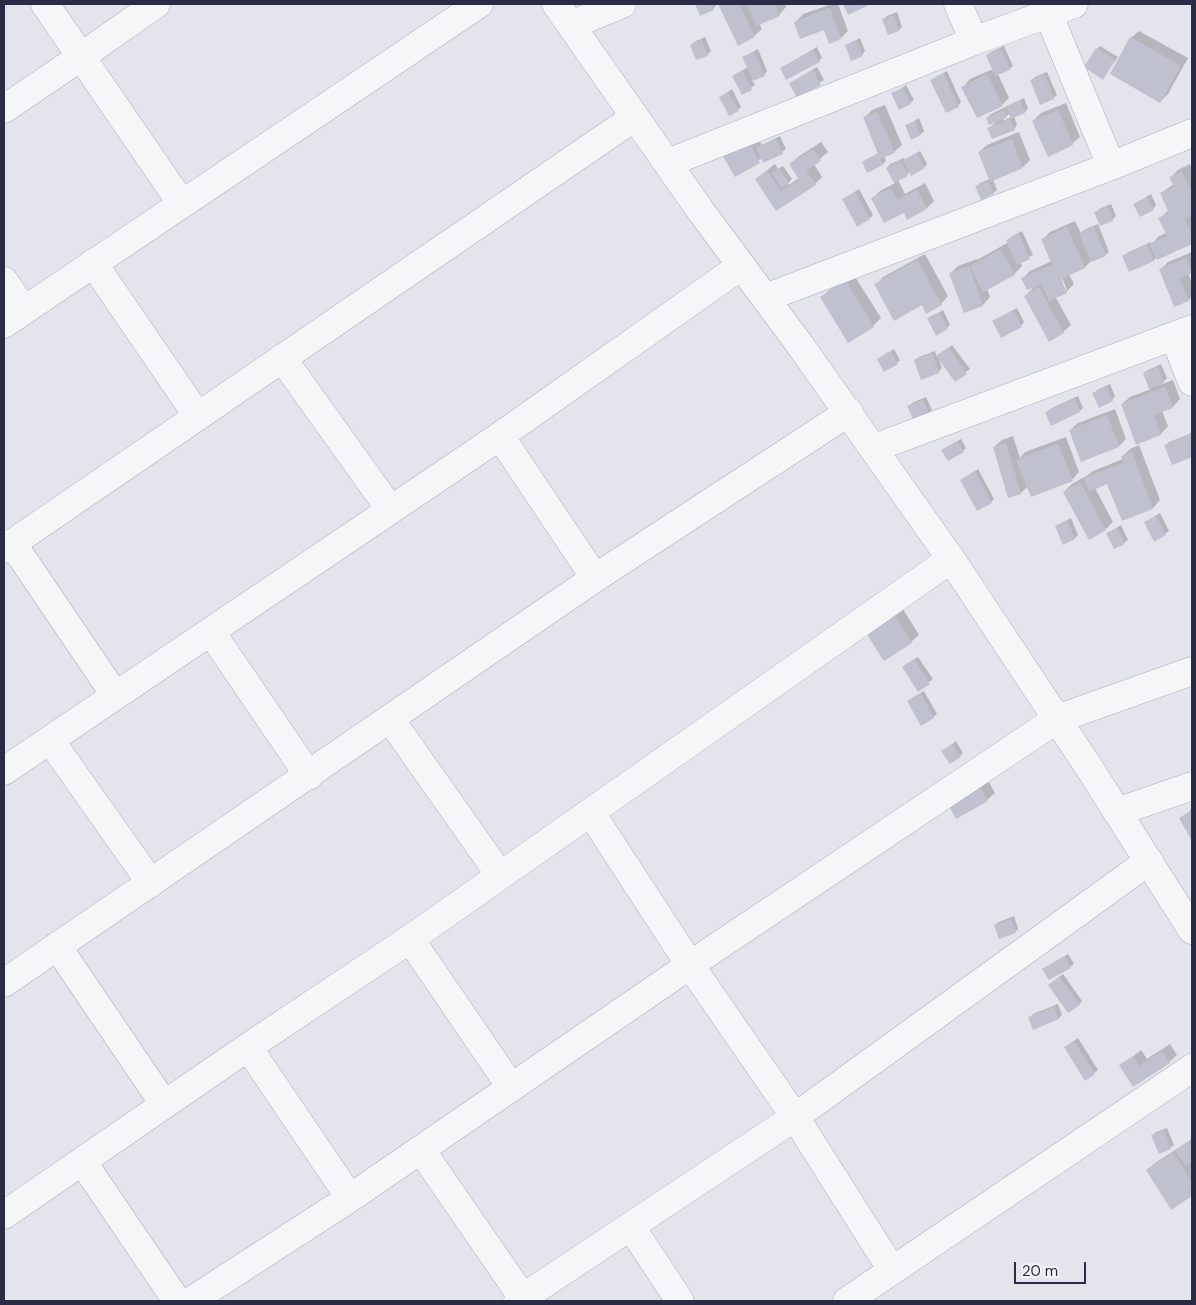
<!DOCTYPE html>
<html>
<head>
<meta charset="utf-8">
<style>
  body { margin:0 }
  #map { position:relative; width:1196px; height:1305px; overflow:hidden; background:#e3e4ec; font-family:"DM Sans",sans-serif }
  canvas { display:block }
  .frame { position:absolute; inset:0; border:5px solid #2a2c45; pointer-events:none }
  .scale { position:absolute; left:1014px; top:1262px; width:72px; height:22px; box-sizing:border-box; border:2px solid #2a2c45; border-top:0; padding-left:6px; font-size:15px; line-height:18px; white-space:nowrap; color:#2a2c45; -webkit-text-stroke:4px #f3f4f9; paint-order:stroke }
</style>
</head>
<body>
<div id="map">
<canvas width="1196" height="1305"></canvas>
<div class="frame"></div>
<div class="scale">20 m</div>
</div>
<script>
const ctx = document.querySelector('canvas').getContext('2d');
ctx.lineJoin = 'round';
function paint(path, color) { ctx.fillStyle = color; ctx.fill(path, 'evenodd'); }
const poly = rows => new Path2D(rows.map(r => 'M' + r).join(''));
function trace(path, color, width, dash) { ctx.strokeStyle = color; ctx.lineWidth = width; ctx.lineCap = dash ? 'butt' : 'round'; ctx.setLineDash(dash || []); ctx.stroke(path); }
paint(poly([
  [696,4,716,4,716,6,713,9,701,14],
  [720,4,785,4,786,7,779,15,759,23,762,29,754,36,739,44],
  [832,4,838,4,848,31,841,38,825,28,796,22,803,14],
  [897,12,902,27,899,30,884,19,887,16],
  [1139,31,1188,58,1168,94,1160,102,1131,38],
  [705,37,711,51,707,55,691,45,694,42],
  [860,38,865,51,862,55,846,46],
  [1004,46,1013,66,1009,69,998,74,1009,98,1002,105,963,87,970,79,993,69,988,55,991,52],
  [1100,46,1118,57,1103,78,1097,49],
  [817,47,822,58,819,61,781,68],
  [758,49,767,71,764,75,752,80,755,85,743,93,733,76,748,67,743,57],
  [817,67,824,80,797,96,790,83],
  [947,71,961,102,958,106,931,80],
  [1047,72,1057,95,1053,98,1032,80,1035,77],
  [906,85,914,100,910,103,893,94],
  [732,89,741,107,738,110,721,97],
  [1024,98,1028,108,1025,112,1014,116,1017,125,1014,129,989,128,996,122,987,118,991,114],
  [1010,113,1012,117,1002,121],
  [1066,103,1080,137,1072,144,1033,121,1041,113],
  [885,105,902,145,894,152,884,156,886,161,883,164,863,162,867,159,879,153,864,118,872,110],
  [919,118,924,131,921,134,906,126],
  [1019,132,1030,160,1023,167,993,179,997,190,993,193,977,187,980,183,990,179,979,152,987,145],
  [756,134,762,145,780,136,786,149,782,152,762,158,735,175,724,155],
  [821,142,828,152,814,164,822,177,815,184,776,210,756,179,775,164,778,169,783,166,792,179,788,183,789,185,799,178,790,164,798,157],
  [920,151,927,164,924,167,910,172,898,180,905,194,925,183,934,201,927,208,908,218,904,211,872,199,880,191,895,183,887,168,890,164,904,158,905,160],
  [1190,164,1192,169,1192,243,1157,259,1157,257,1154,260,1129,270,1123,256,1127,253,1151,242,1152,244,1158,237,1166,233,1160,218,1169,210,1161,193,1174,184,1171,177,1178,170],
  [859,189,873,215,870,218,844,199],
  [1151,194,1156,205,1153,209,1135,204],
  [1111,204,1116,216,1113,219,1101,224,1096,213,1099,209],
  [1075,221,1081,233,1084,230,1098,224,1109,252,1105,255,1092,260,1085,267,1069,274,1074,284,1066,292,1055,296,1071,325,1063,332,1025,296,1036,285,1023,278,1030,271,1052,261,1043,239,1050,232],
  [1060,273,1067,290,1064,290,1057,274],
  [1022,231,1033,255,1020,262,1022,266,1014,274,987,288,990,297,983,305,964,312,951,273,958,266,977,259,977,260,1009,242,1008,240,1011,237],
  [1192,252,1192,271,1188,273,1192,283,1192,296,1189,300,1175,305,1160,270,1168,262],
  [925,254,948,296,941,304,922,303,876,285,883,277],
  [854,275,881,318,873,326,848,341,821,298,829,290],
  [1017,308,1024,322,1021,326,994,321],
  [943,310,950,325,947,328,929,319],
  [952,345,970,369,955,380,938,357,942,368,938,372,915,360,919,357,935,351,937,357],
  [894,349,900,360,897,363,882,356],
  [1161,364,1167,378,1160,385,1173,380,1180,399,1173,407,1162,411,1168,426,1161,434,1137,443,1122,404,1130,397,1151,389,1144,373,1148,370],
  [1110,384,1115,396,1112,400,1094,393,1097,390],
  [1078,396,1083,408,1080,411,1052,424,1047,413,1050,409],
  [926,397,932,410,928,413,909,407,912,403],
  [1115,409,1126,439,1119,446,1070,430,1078,423],
  [1192,433,1192,456,1173,464,1165,446,1169,442],
  [1013,436,1020,458,1025,452,1066,437,1079,472,1072,480,1028,486,1021,493,994,447,1002,440],
  [961,439,966,448,963,451,943,450],
  [1139,445,1160,500,1153,508,1122,519,1108,483,1095,488,1113,522,1106,529,1064,492,1072,484,1088,475,1093,471,1123,459,1122,457,1130,449],
  [978,469,994,499,991,502,961,480],
  [1160,513,1169,531,1155,540,1145,522],
  [1071,518,1078,535,1075,538,1056,526],
  [1121,525,1128,540,1124,543,1107,534],
  [901,606,919,635,911,642,866,630],
  [918,657,933,679,918,690,907,664],
  [924,691,937,714,933,717,908,701],
  [956,741,963,753,960,756,943,751],
  [986,777,995,793,987,800,955,794],
  [1192,809,1192,839,1180,819],
  [1014,916,1018,929,1015,932,995,925,999,922],
  [1068,954,1074,964,1070,967,1044,969],
  [1063,974,1082,1001,1079,1004,1049,985],
  [1058,1004,1062,1015,1059,1018,1034,1028,1030,1017,1033,1014],
  [1078,1038,1098,1070,1086,1079,1065,1047],
  [1170,1044,1177,1055,1169,1062,1133,1085,1121,1066,1141,1050,1147,1059],
  [1167,1128,1174,1145,1170,1148,1153,1135,1156,1132],
  [1192,1139,1192,1194,1171,1208,1147,1170,1155,1163]
]), '#0003');
paint(poly([
  [695,4,711,4,714,10,700,16],
  [718,4,739,4,755,37,738,46],
  [747,4,775,4,780,16,756,26],
  [843,4,871,4,848,15],
  [830,8,841,39,829,44,824,30,800,39,794,22],
  [894,15,899,31,888,35,882,19],
  [1130,37,1181,66,1160,103,1110,74],
  [702,40,708,56,696,60,690,45],
  [856,40,863,56,851,61,845,45],
  [1096,48,1115,60,1103,80,1084,67],
  [1001,49,1010,70,995,76,986,55],
  [813,50,820,62,786,80,780,68],
  [754,52,765,76,753,81,742,57],
  [742,70,752,90,742,95,732,76],
  [813,70,821,85,797,98,789,83],
  [943,73,959,107,946,113,930,80],
  [987,74,1003,106,977,118,961,87],
  [1044,74,1054,99,1040,105,1030,80],
  [903,88,911,104,899,110,891,93],
  [728,92,739,111,729,116,719,97],
  [1020,100,1025,113,1011,119,1006,106],
  [1004,110,1007,117,989,125,986,118],
  [1058,110,1073,145,1048,157,1032,121],
  [877,112,895,153,880,159,883,165,867,173,862,162,878,154,863,117],
  [1010,119,1015,130,992,139,987,128],
  [915,121,921,135,911,140,905,125],
  [776,139,783,154,763,163,756,148],
  [1012,139,1023,168,990,182,978,152],
  [748,141,760,163,735,177,722,155],
  [813,149,821,161,806,170,816,185,776,211,755,179,767,171,781,191,799,180,789,164],
  [917,153,925,168,911,176,903,160],
  [900,160,908,176,894,183,886,168],
  [779,168,789,183,781,188,772,173],
  [1182,171,1192,193,1192,215,1185,219,1192,235,1192,244,1157,260,1149,244,1167,236,1158,218,1169,213,1160,193,1174,187,1169,177],
  [989,181,994,194,981,200,975,186],
  [890,188,898,200,917,190,927,209,907,220,904,213,884,223,871,198],
  [855,192,870,219,857,227,842,199],
  [1147,197,1154,210,1140,217,1133,204],
  [1108,207,1113,221,1100,226,1094,212],
  [1067,227,1085,268,1061,279,1067,293,1049,301,1042,284,1027,290,1021,278,1052,265,1041,239],
  [1094,227,1106,256,1091,262,1079,233],
  [1019,234,1030,259,1017,265,1006,240],
  [1147,245,1154,261,1129,272,1122,256],
  [1001,249,1015,275,983,292,970,266],
  [1187,258,1192,273,1179,278,1189,301,1174,307,1159,269],
  [917,260,942,305,926,314,922,305,894,321,874,284],
  [969,266,983,306,964,313,949,273],
  [846,281,874,327,848,343,820,297],
  [1039,287,1064,333,1049,342,1024,296],
  [1013,310,1022,327,1001,338,992,321],
  [939,312,948,329,936,336,927,318],
  [949,347,967,374,955,382,936,356],
  [890,351,898,364,884,372,877,359],
  [932,353,939,373,921,380,914,360],
  [1158,367,1164,383,1149,389,1143,373],
  [1106,387,1113,401,1099,408,1092,393],
  [1165,387,1173,408,1154,415,1161,435,1136,445,1121,404],
  [1075,399,1080,412,1051,426,1045,412],
  [923,400,929,414,914,421,907,406],
  [1107,415,1119,447,1081,462,1069,430],
  [1191,434,1192,457,1172,465,1164,445],
  [957,441,964,452,948,461,941,450],
  [1006,443,1021,494,1008,498,993,447],
  [1058,444,1073,481,1031,497,1016,460],
  [1132,452,1153,509,1122,521,1107,484,1089,492,1084,478,1123,463,1121,456],
  [975,472,992,503,977,511,960,480],
  [1080,482,1106,530,1089,540,1063,492],
  [1156,516,1166,535,1154,542,1144,522],
  [1067,520,1075,539,1063,545,1055,526],
  [1117,528,1125,544,1114,549,1106,533],
  [893,612,912,643,884,661,864,630],
  [914,659,930,684,918,692,902,667],
  [920,693,934,718,921,726,907,701],
  [952,744,961,757,950,764,941,751],
  [978,784,988,801,956,819,946,801],
  [1192,810,1192,841,1179,818],
  [1011,919,1016,933,999,939,994,925],
  [1064,956,1071,968,1049,980,1042,969],
  [1059,977,1080,1005,1068,1013,1048,985],
  [1054,1007,1059,1019,1033,1030,1028,1017],
  [1074,1041,1095,1074,1085,1081,1064,1047],
  [1162,1051,1170,1063,1133,1087,1119,1065,1133,1056,1139,1066],
  [1164,1130,1171,1149,1159,1154,1151,1135],
  [1189,1141,1192,1146,1192,1162,1186,1166,1175,1151],
  [1173,1152,1192,1182,1192,1196,1171,1210,1146,1170]
]), '#c0c1cf');
const minor = poly([
  [45,4,182,204],
  [556,4,700,210,800,345,951,559,1090,769,1192,930],
  [958,4,974,41],
  [1048,13,1111,166],
  [571,25,622,4],
  [4,109,82,56,156,4],
  [668,163,974,41,1074,4],
  [93,263,197,415],
  [4,281,24,310],
  [765,298,1111,166,1192,133],
  [4,324,479,4],
  [1174,336,1192,382],
  [282,358,390,509],
  [500,436,595,578],
  [874,448,1192,329],
  [12,543,115,695],
  [4,549,635,117],
  [211,632,309,776],
  [390,719,500,875],
  [50,740,151,883],
  [4,771,500,436,741,266],
  [1117,812,1192,786],
  [591,813,690,965,795,1117,892,1270],
  [410,939,511,1087],
  [57,946,164,1104],
  [4,983,595,578,849,412],
  [248,1047,350,1198],
  [421,1150,523,1298],
  [82,1161,177,1301],
  [4,1215,248,1047,410,939,951,559],
  [631,1227,680,1301],
  [191,1301,350,1198,690,965,1057,719,1192,671],
  [518,1301,795,1117,1149,861],
  [847,1301,1192,1068]
]);
trace(minor, '#acadba', 29);
trace(minor, '#f6f6f9', 28);
</script>
</body>
</html>
